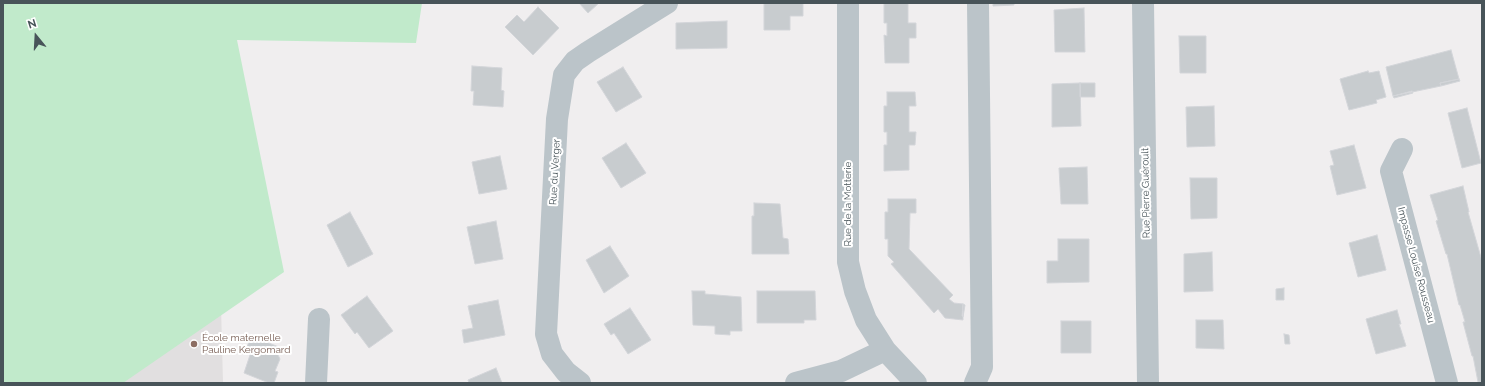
<!DOCTYPE html>
<html>
<head>
<meta charset="utf-8">
<style>
  body { margin:0 }
  #map { position:relative; width:1485px; height:386px; overflow:hidden; background:#f0eeef; font-family:Raleway,sans-serif }
  canvas { display:block }
  .frame { position:absolute; inset:0; border:4px solid #485459; pointer-events:none }
  .north { position:absolute; left:16px; top:16px; width:40px; height:40px; -webkit-text-stroke:3px #fff; paint-order:stroke; rotate:342deg; font-size:11px; font-weight:700; line-height:16px; text-align:center; color:#485459 }
  .north::after { content:''; display:block; margin:auto; width:14px; height:18px; background:#485459; clip-path:polygon(50% 0,100% 100%,50% 72%,0 100%) }
</style>
</head>
<body>
<div id="map">
<canvas width="1485" height="386"></canvas>
<div class="frame"></div>
<div class="north">N</div>
</div>
<script>
const ctx = document.querySelector('canvas').getContext('2d');
ctx.lineJoin = 'round';
function paint(path, color) { ctx.fillStyle = color; ctx.fill(path, 'evenodd'); }
const poly = rows => new Path2D(rows.map(r => 'M' + r).join(''));
function trace(path, color, width, dash) { ctx.strokeStyle = color; ctx.lineWidth = width; ctx.lineCap = dash ? 'butt' : 'round'; ctx.setLineDash(dash || []); ctx.stroke(path); }
function drawText(font, color, halo, rows, align = 'center') {
  ctx.font = font + ' Raleway,sans-serif'; ctx.lineWidth = 4; ctx.setLineDash([]); ctx.textBaseline = 'middle'; ctx.strokeStyle = halo; ctx.fillStyle = color; for (const [text, x, y, turn = 0] of rows) {
    ctx.save(); ctx.translate(x, y); ctx.rotate((+turn || 0) * Math.PI / 180); ctx.textAlign = isNaN(turn) ? turn : align; if (halo) ctx.strokeText(text, 0, 0); ctx.fillText(text, 0, 0); ctx.restore();
  }
}
paint(poly([
  [221,306,223,383,112,383]
]), '#e1dfe0');
paint(poly([
  [3,3,422,3,416,43,237,40,284,272,123,383,3,383]
]), '#c1eacb');
const building = poly([
  [579,3,599,3,588,13,579,3],
  [764,3,803,3,803,16,790,16,790,30,764,30,764,3],
  [884,3,908,3,908,23,916,23,916,38,909,38,909,63,885,63,884,35,887,36,887,23,884,23,884,3],
  [993,3,1014,3,1014,5,993,6,993,3],
  [538,7,559,28,533,55,505,27,517,15,524,22,538,7],
  [1084,8,1085,52,1055,52,1054,10,1084,8],
  [727,21,727,48,676,49,676,23,727,21],
  [1179,36,1206,36,1206,73,1180,73,1179,36],
  [1451,50,1459,79,1440,83,1441,86,1393,96,1386,67,1451,50],
  [472,66,502,68,501,90,504,91,503,107,473,105,474,91,471,91,472,66],
  [623,67,642,97,616,112,597,82,623,67],
  [1368,71,1369,73,1379,71,1386,97,1376,100,1377,103,1349,110,1340,79,1368,71],
  [1459,79,1460,81,1441,86,1440,83,1459,79],
  [1080,83,1095,83,1095,97,1080,97,1080,83],
  [1080,83,1081,126,1052,127,1052,84,1080,83],
  [1412,91,1413,93,1394,98,1393,96,1412,91],
  [887,92,915,92,916,106,909,106,909,132,916,132,915,145,909,145,909,170,884,171,884,145,887,145,887,132,884,132,884,106,887,106,887,92],
  [1214,106,1215,146,1187,147,1186,107,1214,106],
  [1467,108,1481,163,1462,168,1448,113,1467,108],
  [626,143,646,173,621,188,602,158,626,143],
  [1354,145,1366,188,1337,195,1330,166,1334,165,1330,151,1354,145],
  [500,156,507,189,479,194,472,162,500,156],
  [1087,167,1088,204,1061,204,1059,168,1087,167],
  [1190,178,1217,178,1217,218,1191,219,1190,178],
  [1463,186,1469,212,1468,212,1482,261,1482,383,1478,382,1473,356,1472,356,1463,322,1465,322,1460,305,1459,305,1447,254,1446,254,1436,221,1438,220,1430,195,1463,186],
  [888,199,916,199,916,213,910,213,909,249,953,295,949,299,954,303,963,304,963,320,945,318,938,309,934,313,891,264,894,262,888,256,888,239,885,239,885,212,888,212,888,199],
  [754,203,780,204,783,238,788,239,789,254,752,254,752,216,754,216,754,203],
  [350,212,373,254,348,267,327,225,350,212],
  [496,221,503,259,475,264,467,227,496,221],
  [1377,235,1386,270,1358,277,1349,243,1377,235],
  [1058,239,1089,239,1089,282,1047,283,1047,261,1058,261,1058,239],
  [610,246,629,276,604,293,586,260,610,246],
  [1212,252,1213,291,1184,292,1184,254,1212,252],
  [1284,288,1284,300,1276,300,1276,289,1284,288],
  [692,291,705,291,705,294,741,297,742,331,730,331,730,335,715,334,715,326,693,325,692,291],
  [757,291,815,291,816,320,804,320,804,323,757,323,757,291],
  [367,296,393,331,369,348,357,332,355,334,341,315,367,296],
  [498,300,505,335,464,343,462,330,473,328,468,306,498,300],
  [963,304,965,305,963,317,962,316,963,304],
  [630,308,651,340,628,354,614,333,611,335,604,324,630,308],
  [1397,310,1401,324,1399,324,1406,346,1376,354,1366,319,1397,310],
  [1196,320,1223,320,1224,349,1196,348,1196,320],
  [1061,321,1091,321,1091,353,1061,353,1061,321],
  [1284,334,1289,335,1290,344,1285,344,1284,334],
  [251,336,284,349,278,355,280,359,275,371,278,372,274,383,269,383,244,373,251,352,246,350,251,336],
  [496,368,502,383,469,383,468,380,496,368]
]);
paint(building, '#c8cccf');
trace(building, '#d3d5d9', 1);
trace(poly([
  [848,3,848,262,855,291,866,320,885,350,916,383],
  [1143,3,1148,383],
  [1402,149,1391,171,1447,383],
  [316,383,319,319],
  [580,383,566,372,552,354,546,334,557,119,564,75,575,61,588,52,667,3],
  [796,383,841,371,885,350],
  [975,383,982,367,978,3]
]), '#bbc4c9', 22);
for (const [x, y, r, color] of [
  [194,344,4,"#8d6e63"]
]) { const dot = new Path2D(); dot.arc(x, y, r, 0, 2 * Math.PI); ctx.fillStyle = color; ctx.fill(dot); trace(dot, '#fff', 1.5); }
drawText('10px', '#485459', '#fff', [
  ["Rue du Verger",555,172,-87],
  ["Rue Pierre Guéroult",1146,193,-91],
  ["Rue de la Motterie",848,204,-90],
  ["Impasse Louise Rousseau",1416,265,75]
]);
drawText('10px', '#785e54', '#fff', [
  ["École maternelle",202,338],
  ["Pauline Kergomard",202,350]
], 'left');
</script>
</body>
</html>
